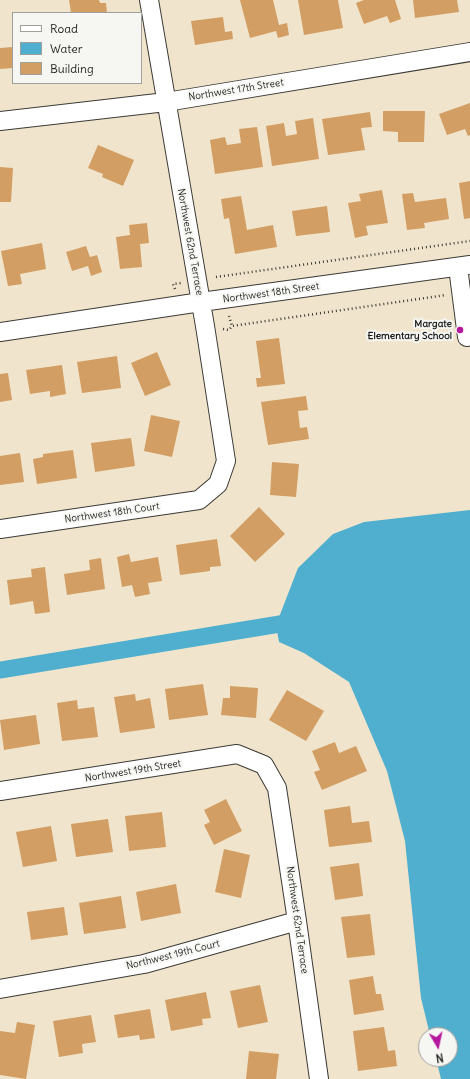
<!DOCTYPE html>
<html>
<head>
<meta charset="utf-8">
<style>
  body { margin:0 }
  #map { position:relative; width:470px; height:1079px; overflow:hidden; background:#f0e5cc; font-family:Delius,sans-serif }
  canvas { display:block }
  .legend { position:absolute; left:12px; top:12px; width:130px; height:72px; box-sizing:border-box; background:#f6f6f2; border:1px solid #9f9f9c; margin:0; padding:5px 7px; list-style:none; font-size:12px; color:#1c1c1c }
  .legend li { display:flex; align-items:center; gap:8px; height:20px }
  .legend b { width:20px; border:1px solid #9f9f9c }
  .north { position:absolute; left:418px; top:1027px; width:40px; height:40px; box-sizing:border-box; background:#f6f6f2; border:1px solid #9f9f9c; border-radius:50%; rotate:171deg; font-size:11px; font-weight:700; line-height:16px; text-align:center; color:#1c1c1c }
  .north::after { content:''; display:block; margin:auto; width:14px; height:18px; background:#b5179e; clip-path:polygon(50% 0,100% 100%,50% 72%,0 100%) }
</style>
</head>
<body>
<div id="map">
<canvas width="470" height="1079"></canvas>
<ul class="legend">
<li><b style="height:5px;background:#fff"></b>Road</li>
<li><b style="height:11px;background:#50afce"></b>Water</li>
<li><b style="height:11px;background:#d29e63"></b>Building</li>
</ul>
<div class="north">N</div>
</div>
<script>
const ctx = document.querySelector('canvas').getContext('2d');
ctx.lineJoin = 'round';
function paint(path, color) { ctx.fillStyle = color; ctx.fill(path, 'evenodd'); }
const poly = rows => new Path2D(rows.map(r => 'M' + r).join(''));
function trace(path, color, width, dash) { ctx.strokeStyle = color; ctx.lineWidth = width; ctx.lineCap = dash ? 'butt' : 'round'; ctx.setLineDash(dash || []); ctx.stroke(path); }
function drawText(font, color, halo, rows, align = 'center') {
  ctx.font = font + ' Delius,sans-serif'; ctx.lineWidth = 4; ctx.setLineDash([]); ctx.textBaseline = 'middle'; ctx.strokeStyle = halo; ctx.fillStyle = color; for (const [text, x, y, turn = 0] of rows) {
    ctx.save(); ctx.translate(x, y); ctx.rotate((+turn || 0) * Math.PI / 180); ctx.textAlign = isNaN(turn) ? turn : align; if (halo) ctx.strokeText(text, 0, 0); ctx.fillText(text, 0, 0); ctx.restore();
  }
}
paint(poly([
  [470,510,470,1079,441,1079,436,1059,450,1059,450,1035,430,1035,421,998,405,841,387,771,349,682,304,653,279,642,276,625,298,568,333,534,364,522]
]), '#50afce');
trace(poly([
  [0,670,298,621]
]), '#50afce', 17);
paint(poly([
  [69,0,99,0,100,3,106,3,107,13,71,13],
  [240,0,273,0,279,25,287,23,289,35,278,38,276,31,250,38],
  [298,0,338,0,343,28,304,35],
  [364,0,395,0,401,19,390,23,387,16,364,24,356,3],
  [413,0,457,0,459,12,415,18],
  [223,17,225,32,232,31,233,39,195,45,191,21],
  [13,47,13,68,0,69,0,48],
  [470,103,470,135,468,136,465,129,447,135,439,114],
  [383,111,425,111,424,142,398,142,398,132,383,131],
  [370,112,372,127,361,128,365,150,328,155,322,119],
  [313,118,319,159,272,166,266,126,284,123,286,136,297,134,295,121],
  [257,127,263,167,215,174,210,140,225,137,227,145,241,143,239,129],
  [98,145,134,160,123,186,102,177,103,174,88,168],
  [0,167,13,168,11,202,0,202],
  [470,181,470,218,464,219,459,183],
  [382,190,388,223,366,226,368,235,355,238,348,203,361,201,359,194],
  [413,193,415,202,446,198,449,219,424,223,425,228,407,230,402,194],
  [241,196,247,230,273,225,277,247,235,254,229,218,224,219,221,199],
  [327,206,330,232,296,236,292,211],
  [147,223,149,243,140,244,142,267,120,269,116,237,130,235,129,225],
  [42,243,46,269,20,274,22,284,8,286,1,251],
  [86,246,90,257,97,255,102,272,91,276,88,266,72,271,66,252],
  [279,338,285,384,257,387,256,378,261,378,256,341],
  [157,352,171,385,145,396,131,363],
  [117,356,121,388,82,393,77,362],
  [62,365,66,394,50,397,50,391,30,394,26,370],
  [8,373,12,400,0,402,0,374],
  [306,396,308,410,298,411,300,428,307,427,309,439,268,445,261,402],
  [151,415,180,421,172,457,144,451],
  [131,438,135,466,95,472,91,443],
  [73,450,77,478,37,484,33,459,43,457,43,454],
  [20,453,24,482,0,485,0,456],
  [272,462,299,464,296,497,270,495],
  [259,507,285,534,255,562,230,536],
  [217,539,221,566,210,567,210,571,180,575,176,545],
  [129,554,131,562,158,557,162,581,148,583,150,594,135,597,132,585,122,587,117,557],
  [101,558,105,589,67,595,64,574,90,570,89,560],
  [45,567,50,612,35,614,33,601,10,605,7,580,32,577,31,569],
  [203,684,208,715,169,720,165,689],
  [230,686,258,688,256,718,221,715,223,698,230,698],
  [287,690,324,711,306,741,269,720],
  [135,694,136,701,150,698,155,728,120,733,114,697],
  [77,700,78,709,94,707,98,737,62,741,57,703],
  [36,715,40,744,4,750,0,720],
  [335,742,339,753,356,746,367,771,322,790,314,772,320,770,312,751],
  [226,799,242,831,214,845,204,825,210,822,204,810],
  [350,806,352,823,369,821,372,842,329,847,324,810],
  [162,812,166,847,129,851,125,816],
  [108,819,113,852,76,857,71,824],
  [51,826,57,861,23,867,16,832],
  [224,849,250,855,241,898,215,892],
  [359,863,363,896,335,900,330,867],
  [176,884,181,913,141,921,136,892],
  [121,896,126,928,84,934,79,903],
  [64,907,68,935,31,940,27,912],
  [370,914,375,955,347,958,341,917],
  [373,976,376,994,381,994,384,1010,354,1015,349,980],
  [260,985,268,1022,238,1028,230,991],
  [206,992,211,1018,202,1019,203,1025,171,1031,165,1000],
  [150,1009,155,1038,140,1040,139,1035,118,1038,114,1015],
  [91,1015,96,1042,82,1044,83,1053,59,1057,53,1021],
  [17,1022,35,1025,26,1079,0,1075,0,1031,15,1033],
  [384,1027,388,1051,395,1050,397,1066,358,1071,353,1031],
  [249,1051,279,1054,276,1079,246,1079]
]), '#d29e63');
const minor = poly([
  [0,121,166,102,470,52],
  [458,267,467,337,470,336],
  [0,332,201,302,470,265],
  [0,529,199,500,218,484,226,461,205,326,149,0],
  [0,791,237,754,264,765,277,788,297,921,319,1079],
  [0,989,144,964,297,921]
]);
trace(minor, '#3c3a36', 20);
trace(poly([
  [216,277,470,241],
  [175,289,173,284,181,283],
  [229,316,232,326],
  [223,329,229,330,232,326,446,295]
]), '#3c3a36', 2.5, [1, 3]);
trace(minor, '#fff', 18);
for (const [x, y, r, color] of [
  [460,330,4,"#b5179e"]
]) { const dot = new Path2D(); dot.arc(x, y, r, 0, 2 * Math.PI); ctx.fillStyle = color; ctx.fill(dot); trace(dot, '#f6f6f2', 1.5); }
drawText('10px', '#1c1c1c', '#f6f6f2', [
  ["Northwest 17th Street",236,90,-9],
  ["Northwest 62nd Terrace",190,242,80],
  ["Northwest 18th Street",271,293,-8],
  ["Northwest 18th Court",112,513,-8],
  ["Northwest 19th Street",133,771,-9],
  ["Northwest 62nd Terrace",297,920,82],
  ["Northwest 19th Court",173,955,-14]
]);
drawText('bold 10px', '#1c1c1c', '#f6f6f2', [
  ["Margate",452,324],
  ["Elementary School",452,336]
], 'right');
</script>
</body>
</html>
